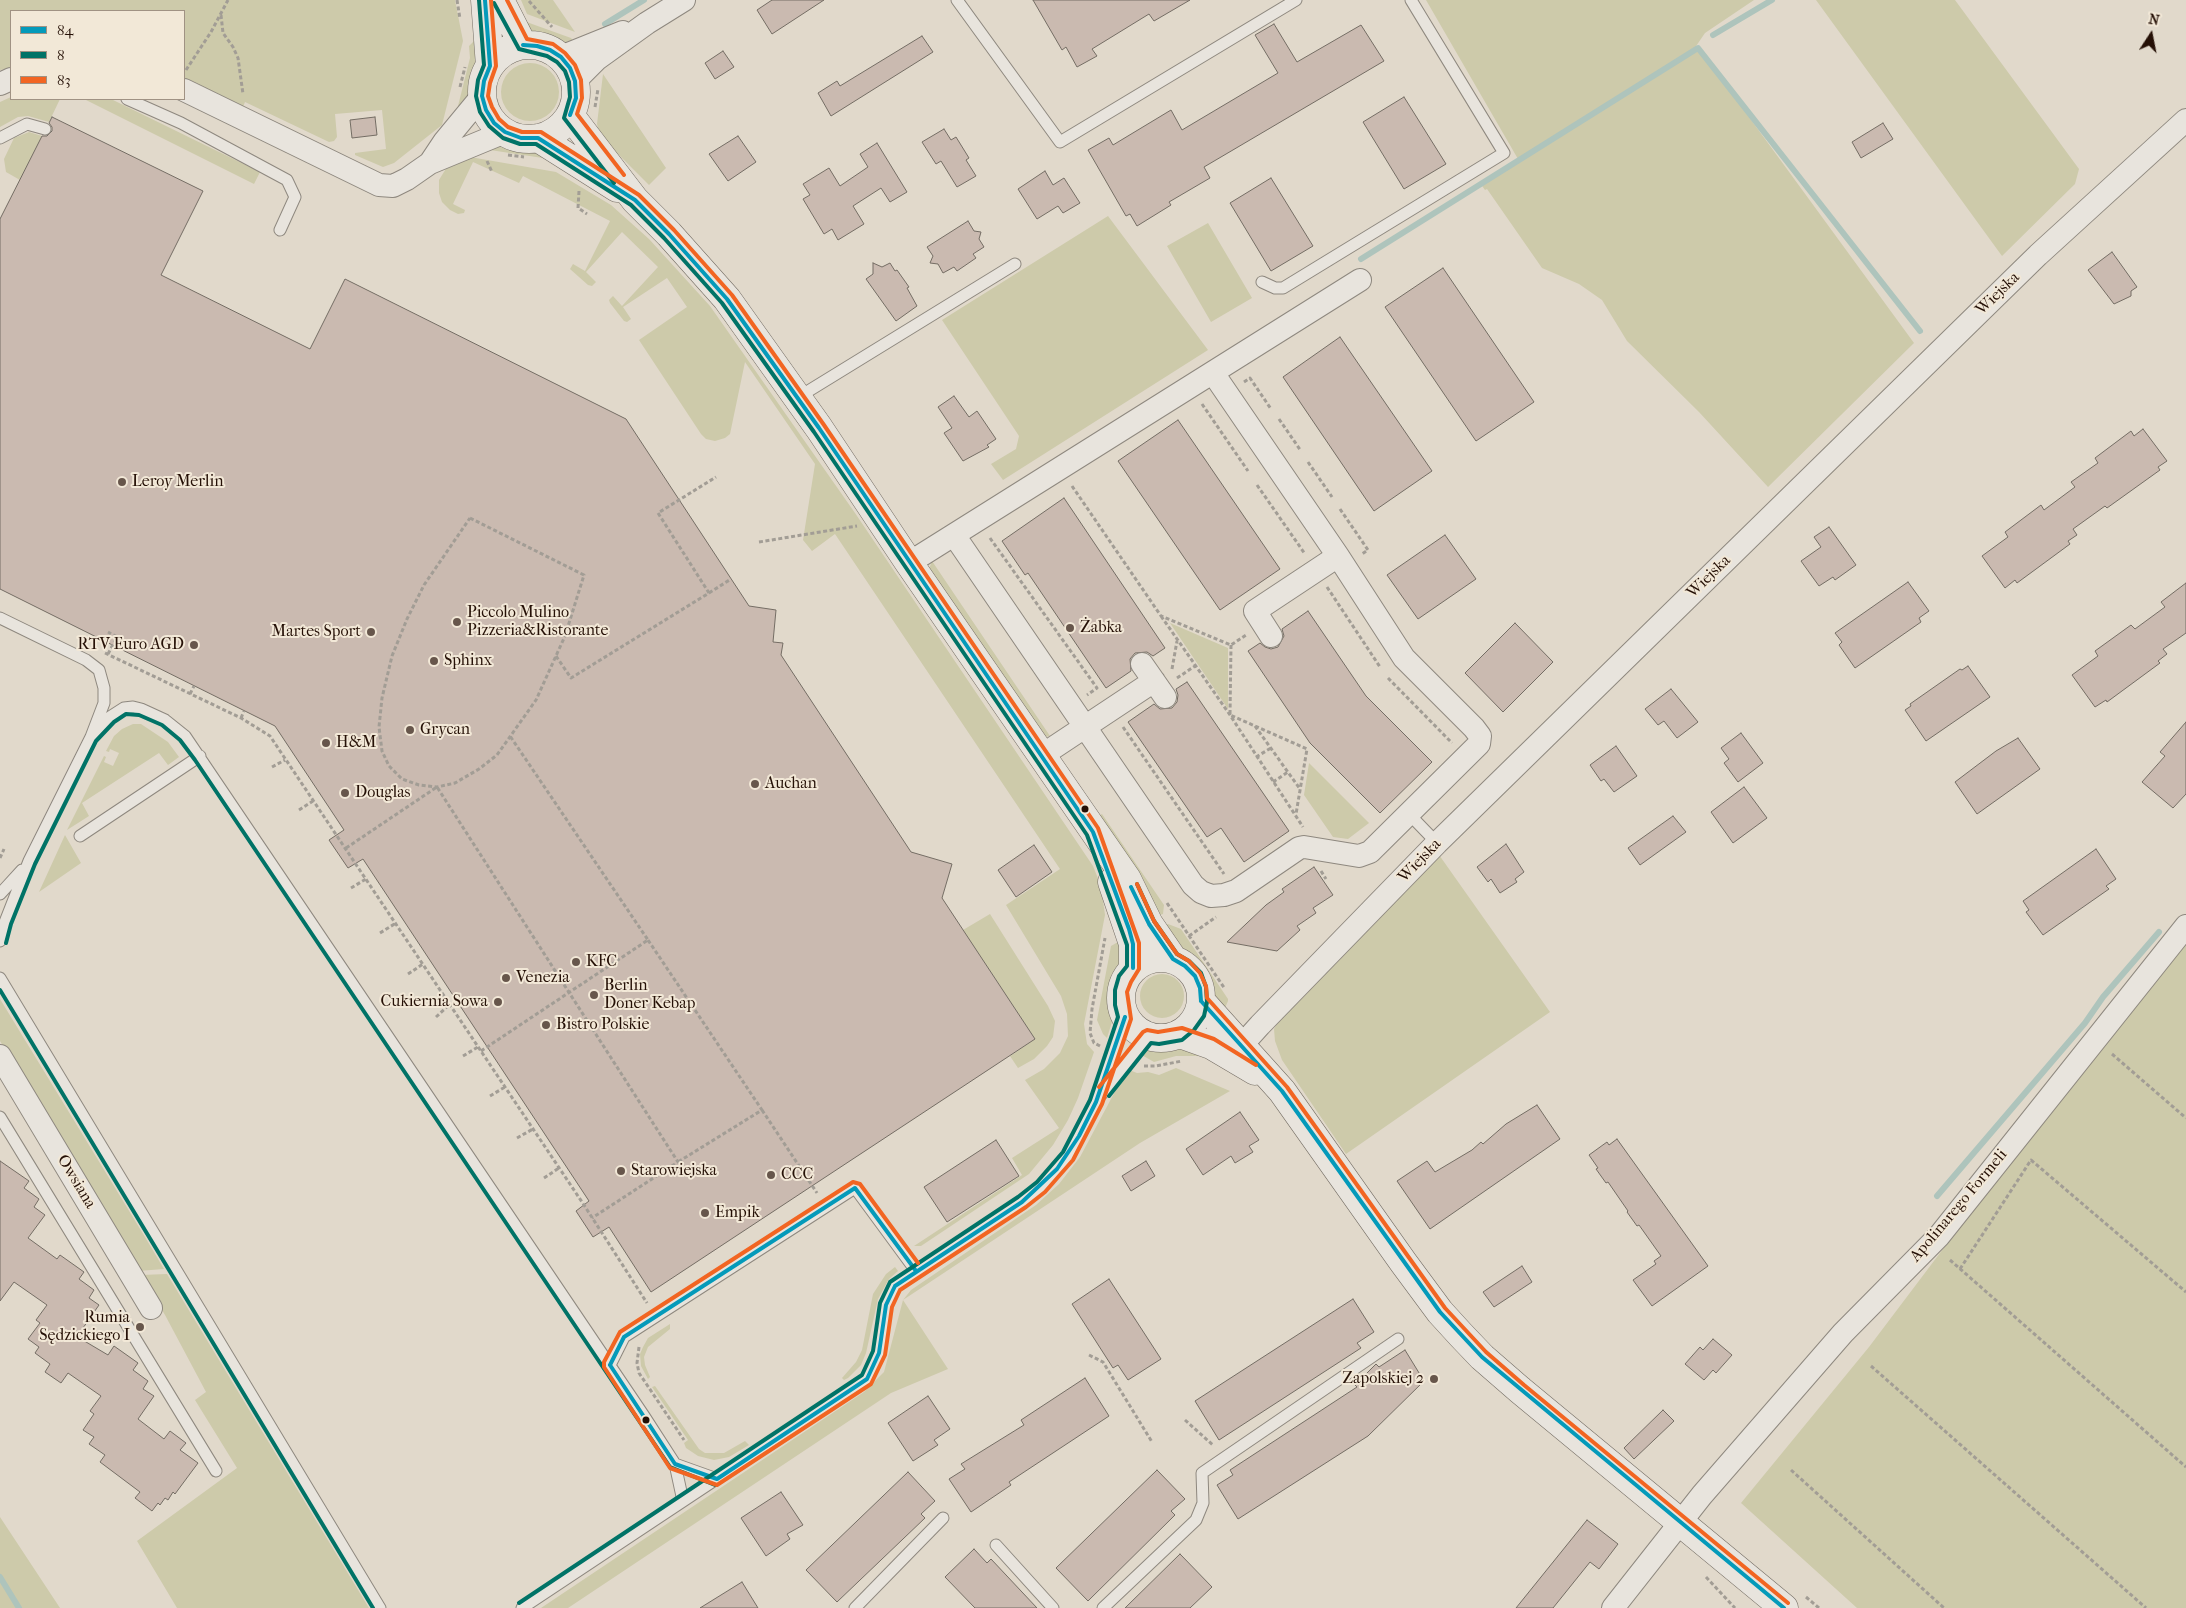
<!DOCTYPE html>
<html>
<head>
<meta charset="utf-8">
<style>
  body { margin:0 }
  #map { position:relative; width:2186px; height:1608px; overflow:hidden; background:#e1d9cb; font-family:"IM FELL French Canon",serif }
  canvas { display:block }
  .legend { position:absolute; left:10px; top:10px; width:175px; height:90px; box-sizing:border-box; background:#f2e8d7; border:1px solid #a09283; margin:0; padding:6px 9px; list-style:none; font-size:15px; color:#251006 }
  .legend li { display:flex; align-items:center; gap:10px; height:25px }
  .legend b { width:25px; border:1px solid #a09283 }
  .north { position:absolute; left:2126px; top:10px; width:50px; height:50px; -webkit-text-stroke:4px #f2e8d7; paint-order:stroke; rotate:11deg; font-size:14px; font-weight:700; line-height:20px; text-align:center; color:#251006 }
  .north::after { content:''; display:block; margin:auto; width:18px; height:22px; background:#251006; clip-path:polygon(50% 0,100% 100%,50% 72%,0 100%) }
</style>
</head>
<body>
<div id="map">
<canvas width="2186" height="1608"></canvas>
<ul class="legend">
<li><b style="height:6px;background:#049aba"></b>84</li>
<li><b style="height:6px;background:#007367"></b>8</li>
<li><b style="height:6px;background:#f26522"></b>83</li>
</ul>
<div class="north">N</div>
</div>
<script>
const ctx = document.querySelector('canvas').getContext('2d');
ctx.lineJoin = 'round';
function paint(path, color) { ctx.fillStyle = color; ctx.fill(path, 'evenodd'); }
const poly = rows => new Path2D(rows.map(r => 'M' + r).join(''));
function trace(path, color, width, dash) { ctx.strokeStyle = color; ctx.lineWidth = width; ctx.lineCap = dash ? 'butt' : 'round'; ctx.setLineDash(dash || []); ctx.stroke(path); }
function drawText(font, color, halo, rows, align = 'center') {
  ctx.font = font + ' "IM FELL French Canon",serif'; ctx.lineWidth = 4; ctx.setLineDash([]); ctx.textBaseline = 'middle'; ctx.strokeStyle = halo; ctx.fillStyle = color; for (const [text, x, y, turn = 0] of rows) {
    ctx.save(); ctx.translate(x, y); ctx.rotate((+turn || 0) * Math.PI / 180); ctx.textAlign = isNaN(turn) ? turn : align; if (halo) ctx.strokeText(text, 0, 0); ctx.fillText(text, 0, 0); ctx.restore();
  }
}
paint(poly([
  [0,0,455,0,463,41,442,125,394,163,383,167,355,155,355,153,386,149,382,110,335,114,337,137,334,141,329,142,245,102,243,107,184,78,184,11,11,11,11,68,0,70],
  [521,0,553,0,575,32,527,14],
  [1426,0,1754,0,1705,33,1692,52,1700,50,1914,343,1768,487,1699,412,1627,341,1602,300,1579,284,1542,268,1487,189,1485,190,1480,183,1518,159],
  [1816,0,1955,0,2079,169,2075,184,2002,256],
  [521,20,571,38,575,43,560,45,540,39,532,35],
  [481,37,478,70,470,108,457,110,470,58,469,46,474,41],
  '501 92a29 29 0 1 1 58 0a29 29 0 1 1-58 0Z',
  [603,74,666,168,649,185,600,136,597,124],
  [11,97,11,99,60,99,49,122,28,116,18,117,0,127,0,102],
  [84,99,111,99,260,172,254,184],
  [29,132,42,136,20,180,6,172,4,159,14,138],
  [500,143,520,149,533,149,556,160,490,150],
  [470,157,556,172,611,205,649,239,710,306,855,513,1093,866,1101,886,1105,915,1084,1024,1087,1044,1094,1052,1078,1098,1068,1120,1053,1145,1029,1174,921,1246,914,1246,1022,1175,1012,1158,1059,1128,1025,1080,1044,1069,1060,1053,1068,1036,1067,1014,1061,996,1006,905,1060,869,835,534,812,551,803,540,815,464,745,362,730,434,725,438,715,441,706,439,701,434,639,340,687,307,667,278,623,307,631,319,627,322,624,321,610,303,609,300,613,296,622,306,658,267,622,232,586,272,596,282,592,286,588,285,570,269,573,264,585,271,610,221,523,176,519,183,473,162,453,204,465,210,464,213,458,214,450,210,442,202,439,193,439,180,447,167,460,158,462,162],
  [1108,216,1208,350,1003,480,991,464,1016,449,1019,436,942,320],
  [1208,223,1252,298,1211,322,1167,246],
  [932,561,1050,736,1045,737,929,569],
  [1170,623,1228,648,1228,709],
  [133,724,141,724,168,742,179,757,168,765,159,753,82,803,89,816,67,830,104,756,106,757,104,762,113,766,119,753,110,749,109,752,106,751,114,736,122,729],
  [1309,763,1369,823,1348,839,1333,837,1304,795],
  [1102,814,1164,905,1163,914,1155,916,1095,818],
  [65,835,81,863,39,892],
  [1437,852,1550,1012,1346,1154,1282,1060,1275,1041,1274,1029,1286,1007],
  [990,914,1048,1006,1055,1021,1053,1037,1047,1046,1034,1059,1018,1068,1010,1056,1035,1039,963,930],
  [1168,924,1181,929,1228,999,1228,1001,1222,1015,1210,996,1205,974,1199,965,1181,953,1161,926],
  [1125,938,1123,964,1113,991,1115,1012,1107,1038,1103,1034,1097,1020,1111,946],
  [2186,943,2186,1608,1857,1608,1741,1503,1869,1347,1943,1249],
  '1140 996a22 22 0 1 1 44 0a22 22 0 1 1-44 0Z',
  [0,999,145,1237,164,1269,138,1271,0,1041],
  [1153,1044,1172,1044,1202,1047,1198,1056,1176,1056,1154,1062,1140,1054],
  [1176,1068,1230,1091,1140,1143,903,1300,948,1369,891,1393,568,1608,541,1608,864,1392,884,1372,903,1300,911,1290,1036,1205,1059,1184,1080,1157,1127,1069,1137,1073,1148,1072,1159,1075],
  [895,1267,898,1271,889,1279,878,1299,866,1353,861,1365,848,1378,844,1380,842,1378,856,1362,862,1350,873,1294,886,1274],
  [167,1274,369,1608,177,1608,137,1541,237,1468,195,1400,206,1392,165,1315,141,1275],
  [670,1324,670,1329,648,1347,644,1357,645,1365,650,1377,648,1379,641,1366,640,1354,643,1347,648,1338],
  [655,1386,699,1449,705,1453,724,1453,745,1441,749,1445,729,1457,714,1460,698,1456,686,1448,684,1443,688,1440,652,1387],
  [0,1517,60,1608,0,1608]
]), '#cdcaaa');
trace(poly([
  [605,24,644,0],
  [1713,35,1772,0],
  [1361,259,1698,48,1920,331],
  [1937,1196,2085,1023,2103,997,2159,932],
  [0,1577,19,1608]
]), '#aec4bc', 6);
const building = poly([
  [772,0,824,0,772,34,757,10,772,0],
  [1033,0,1190,0,1154,21,1149,14,1092,49,1097,56,1077,67,1066,47,1062,50,1033,0],
  [1274,24,1297,62,1361,25,1384,61,1204,167,1210,178,1169,202,1171,205,1137,226,1130,214,1126,216,1088,150,1109,138,1113,145,1171,110,1182,130,1278,73,1255,35,1274,24],
  [922,36,933,52,831,116,818,93,837,81,840,86,922,36],
  [723,51,734,67,715,79,705,63,723,51],
  [1404,97,1446,164,1404,189,1363,122,1404,97],
  [52,117,203,191,161,275,310,349,345,279,626,419,749,606,776,610,773,642,783,643,781,655,911,852,952,864,942,898,1035,1039,651,1292,609,1227,593,1237,576,1211,589,1201,363,859,348,868,329,840,344,830,275,726,0,589,0,219,42,136,47,136,52,131,52,127,49,123,52,117],
  [375,117,377,135,352,138,350,120,375,117],
  [1883,123,1893,139,1861,158,1852,142,1883,123],
  [944,129,951,140,956,137,969,158,966,160,976,176,957,187,941,161,936,164,922,142,944,129],
  [738,136,756,162,728,181,709,154,738,136],
  [877,143,907,192,890,202,881,188,853,206,864,224,838,240,832,229,824,234,803,199,810,195,803,184,829,168,840,186,868,167,860,154,877,143],
  [1045,171,1053,185,1064,178,1080,203,1063,213,1058,206,1037,219,1018,189,1045,171],
  [1271,178,1313,246,1271,271,1230,203,1271,178],
  [968,221,974,231,981,232,979,239,984,247,973,254,976,258,957,271,954,267,943,273,938,264,930,263,933,256,927,247,968,221],
  [2112,252,2137,287,2131,291,2131,296,2114,304,2088,270,2112,252],
  [873,263,882,267,890,263,895,271,897,270,909,287,907,288,917,306,896,321,866,279,873,274,873,263],
  [1443,268,1534,402,1476,441,1385,307,1443,268],
  [1340,337,1432,471,1374,511,1283,377,1340,337],
  [954,396,969,417,977,411,996,439,987,445,989,447,963,461,944,433,952,428,938,407,954,396],
  [1178,420,1280,569,1220,610,1118,461,1178,420],
  [2143,429,2167,461,2158,467,2160,470,2107,508,2105,506,2073,529,2077,535,2068,541,2070,544,2017,583,2015,580,2005,588,1982,556,2008,537,2005,532,2041,505,2044,510,2075,487,2071,482,2098,463,2095,458,2131,431,2134,436,2143,429],
  [1064,498,1165,648,1153,656,1147,652,1135,653,1130,659,1131,671,1106,688,1028,573,1025,575,1002,541,1064,498],
  [1829,527,1856,565,1835,580,1833,577,1819,586,1801,561,1821,547,1814,537,1829,527],
  [1445,535,1476,579,1418,619,1387,575,1445,535],
  [1908,582,1929,611,1919,618,1921,622,1855,668,1839,645,1842,642,1835,633,1908,582],
  [2186,583,2186,633,2163,649,2167,654,2158,661,2160,663,2107,702,2106,700,2095,707,2072,675,2098,656,2095,651,2131,625,2135,629,2165,607,2161,602,2186,583],
  [1308,611,1366,696,1432,762,1380,813,1310,743,1248,651,1260,643,1265,647,1271,649,1278,647,1284,636,1282,629,1308,611],
  [1515,623,1553,662,1503,712,1465,673,1515,623],
  [1968,666,1990,697,1926,741,1905,710,1911,706,1910,704,1960,669,1962,670,1968,666],
  [1187,682,1289,831,1244,862,1221,828,1207,837,1128,722,1154,704,1160,709,1172,708,1177,702,1178,695,1176,689,1187,682],
  [1671,689,1698,722,1677,738,1664,721,1658,725,1645,709,1671,689],
  [2186,722,2186,794,2173,808,2142,782,2165,756,2160,752,2186,722],
  [1741,733,1763,763,1738,782,1724,763,1729,759,1721,748,1741,733],
  [2018,738,2040,769,1977,814,1955,782,1996,751,2018,738],
  [1616,746,1637,776,1614,792,1604,779,1601,781,1590,765,1616,746],
  [1744,787,1767,818,1733,843,1711,812,1744,787],
  [1673,816,1686,832,1640,865,1628,848,1673,816],
  [1506,844,1524,872,1515,879,1517,882,1500,893,1491,879,1488,882,1477,867,1506,844],
  [1034,845,1052,872,1016,897,998,870,1034,845],
  [2096,849,2116,879,2106,886,2109,889,2043,935,2026,912,2029,910,2023,901,2096,849],
  [1314,867,1333,895,1313,908,1316,913,1297,926,1300,930,1277,951,1227,942,1266,905,1284,892,1282,889,1314,867],
  [1537,1105,1560,1139,1430,1229,1397,1181,1427,1161,1435,1172,1472,1150,1481,1142,1483,1144,1506,1124,1537,1105],
  [1240,1112,1259,1140,1249,1146,1253,1152,1235,1163,1231,1156,1203,1175,1186,1149,1240,1112],
  [1617,1139,1708,1266,1652,1306,1633,1280,1656,1264,1654,1261,1661,1256,1639,1225,1637,1226,1627,1212,1628,1211,1608,1182,1606,1183,1596,1169,1598,1168,1589,1155,1607,1142,1609,1145,1617,1139],
  [996,1140,1019,1176,947,1222,924,1187,996,1140],
  [0,1161,29,1181,24,1188,39,1199,34,1207,45,1215,28,1238,57,1259,60,1255,84,1272,79,1279,94,1290,89,1298,99,1305,83,1328,87,1331,81,1339,108,1355,114,1346,138,1363,133,1370,148,1381,143,1389,154,1396,138,1419,164,1439,170,1431,186,1443,180,1450,198,1463,175,1494,173,1492,168,1500,165,1498,160,1505,158,1503,152,1511,135,1498,140,1492,100,1462,105,1455,89,1444,94,1437,83,1430,94,1414,90,1411,101,1396,68,1373,61,1383,45,1372,50,1364,35,1353,39,1347,28,1339,40,1323,36,1320,47,1305,14,1282,0,1301,0,1161],
  [1146,1161,1155,1176,1131,1191,1122,1176,1146,1161],
  [1522,1266,1532,1282,1494,1307,1483,1292,1522,1266],
  [1109,1279,1161,1359,1128,1380,1118,1365,1113,1368,1072,1304,1109,1279],
  [1353,1299,1374,1332,1357,1343,1361,1348,1219,1440,1195,1401,1353,1299],
  [1713,1339,1732,1355,1716,1373,1713,1370,1704,1380,1685,1364,1700,1347,1703,1350,1713,1339],
  [1405,1350,1424,1381,1368,1436,1238,1519,1217,1485,1233,1475,1230,1470,1357,1387,1355,1385,1376,1364,1379,1367,1405,1350],
  [1085,1378,1109,1416,1009,1482,1011,1485,971,1512,949,1479,965,1469,961,1464,1024,1425,1021,1420,1085,1378],
  [928,1396,950,1429,934,1440,938,1445,913,1461,888,1423,928,1396],
  [1663,1410,1674,1421,1634,1459,1624,1448,1663,1410],
  [1157,1470,1185,1499,1171,1511,1175,1515,1088,1601,1056,1568,1157,1470],
  [908,1472,935,1501,921,1514,925,1518,837,1602,806,1570,908,1472],
  [781,1492,803,1525,787,1534,790,1539,766,1556,741,1518,781,1492],
  [1587,1520,1618,1544,1599,1569,1590,1562,1553,1608,1516,1608,1587,1520],
  [974,1549,987,1563,991,1559,1037,1608,975,1608,945,1577,974,1549],
  [1180,1554,1212,1587,1190,1608,1125,1608,1180,1554],
  [742,1582,758,1608,700,1608,742,1582]
]);
paint(building, '#cabab0');
trace(building, '#746d64', 1);
const service = poly([
  [957,0,1060,142,1296,0],
  [127,99,181,123,287,180,295,197,280,230],
  [0,138,27,124,45,129],
  [1262,282,1275,288,1283,288,1504,153,1411,0],
  [797,398,1015,264],
  [0,618,86,660,99,670,104,688,104,703,91,737,29,861,5,922,0,941],
  [91,737,110,717,124,708,133,707,141,709,165,720,185,736,644,1416,675,1464,683,1501],
  [1410,815,1437,843],
  [80,836,200,756],
  [0,894,22,870],
  [0,978,380,1608],
  [1101,1095,1148,1036],
  [0,1117,216,1471],
  [610,1365,624,1337,855,1188,916,1271],
  [675,1464,717,1479],
  [996,1545,1053,1608],
  [522,1608,867,1379,879,1353,886,1305,895,1286,1022,1202,1041,1187,1068,1156,1096,1102,1125,1017],
  [855,1608,943,1518],
  [1103,1608,1196,1520,1203,1503,1202,1473,1398,1339]
]);
const minor = poly([
  [561,57,623,32],
  [575,81,597,59,647,23,684,0],
  [0,84,11,79],
  [184,90,379,185,393,186,407,179,430,163,505,132],
  [430,163,444,142,482,96],
  [1213,373,1338,556,1255,611,1271,636],
  [954,535,1193,885,1201,892,1211,896,1224,895,1236,891,1299,848,1304,847,1359,856,1370,852,1479,744,1480,736,1474,728,1404,658,1338,556],
  [909,563,1360,280],
  [1142,664,1165,697],
  [1041,756,1154,681],
  [1242,1045,1260,1025,1437,843,2038,255,2186,120],
  [0,1056,151,1308],
  [1613,1608,1702,1495,1843,1333,1939,1236,2186,926]
]);
const secondary = poly([
  [485,0,490,66],
  [500,0,523,45],
  '482 92a47 47 0 1 1 94 0a47 47 0 1 1-94 0Z',
  [570,115,635,200,669,234,727,299,819,428,909,563,1127,879,1149,924,1173,959],
  [538,138,617,188],
  [1112,882,1133,944,1133,968],
  '1121 998a40 40 0 1 1 80 0a40 40 0 1 1-80 0Z',
  [1201,1001,1282,1091,1403,1262,1440,1312,1461,1335,1482,1357,1520,1390,1784,1608],
  [1180,1034,1211,1045,1255,1071]
]);
trace(service, '#8e887f', 13);
trace(minor, '#8e887f', 24);
trace(secondary, '#746d64', 29);
trace(poly([
  [457,0,460,19],
  [529,1,552,27],
  [221,15,223,33,233,47,238,58,243,94],
  [186,70,211,32,228,0],
  [460,87,465,67],
  [595,107,598,89],
  [508,155,524,157],
  [487,161,492,172],
  [579,191,578,208,587,214],
  [1244,382,1250,378,1271,409],
  [1202,404,1248,471],
  [1279,419,1301,451],
  [1308,462,1332,497],
  [1257,485,1305,554],
  [1072,486,1161,616,1231,645,1246,635],
  [1340,509,1368,550,1362,554],
  [470,518,584,575,565,636,536,700,497,755,479,769,455,783,437,787,419,785,402,779,389,766,382,751,379,727,382,698,392,656,407,619,424,585,470,518],
  [990,538,1097,688,1087,695],
  [759,542,857,526],
  [1327,587,1380,667],
  [709,593,731,579],
  [1161,616,1230,715,1303,827],
  [1231,645,1230,715,1307,749,1296,814],
  [105,653,241,718,270,736,584,1205,647,1303],
  [108,654,117,637,108,632],
  [556,656,571,678,709,593,658,513,716,477],
  [1172,669,1177,641],
  [1177,678,1195,666],
  [1388,678,1452,743],
  [190,694,194,686],
  [241,718,244,711],
  [1255,726,1300,789],
  [1123,727,1224,874],
  [1256,757,1271,748],
  [272,767,285,760],
  [1273,782,1288,772],
  [299,810,313,801],
  [346,848,437,787,678,1162,592,1218],
  [0,858,4,849],
  [1321,871,1326,879],
  [351,888,366,879],
  [1167,903,1225,989],
  [380,933,396,923],
  [1189,936,1216,917],
  [648,940,762,1110,678,1162],
  [408,974,423,964],
  [436,1017,450,1004],
  [1100,1046,1094,1043,1090,1033,1092,1009,1105,938],
  [481,1051,648,940,510,736],
  [2112,1054,2186,1118],
  [463,1056,478,1047],
  [1144,1066,1156,1066,1182,1061],
  [490,1096,505,1087],
  [762,1110,817,1193],
  [517,1138,533,1129],
  [544,1178,559,1168],
  [1950,1260,2186,1467],
  [1960,1269,2031,1160,2186,1292],
  [639,1347,637,1363,639,1373,684,1440],
  [1089,1355,1103,1362,1152,1442],
  [1871,1366,2146,1608],
  [1185,1420,1214,1446],
  [1791,1470,1944,1608],
  [1706,1577,1735,1608],
  [1806,1597,1819,1608]
]), '#a29d95', 3, [4, 2.5]);
trace(service, '#e8e4dd', 11);
trace(minor, '#e8e4dd', 22);
trace(secondary, '#e8e4dd', 28);
trace(poly([
  [485,0,490,66,484,81,482,96,486,110,494,123,505,132,521,138,538,138,635,200,669,234,727,299,819,428,1093,832,1129,929,1133,944,1133,968],
  [523,45,537,46,550,50,561,57,570,68,575,81,576,98,570,115],
  [1131,887,1149,924,1173,959,1185,966,1195,976,1200,988,1201,1001],
  [1201,1001,1282,1091,1440,1312,1482,1357,1784,1608],
  [610,1365,624,1337,855,1188,916,1271],
  [610,1365,675,1464,717,1479],
  [717,1479,867,1379,879,1353,886,1305,895,1286,1022,1202,1057,1169,1079,1136,1096,1102,1125,1017]
]), '#049aba', 4);
trace(poly([
  [479,0,484,65,478,80,476,96,480,112,489,126,503,138,520,144,536,144,631,205,664,238,722,303,814,432,1087,835,1127,945,1127,966,1119,976,1115,990,1115,1005,1118,1017,1090,1100,1063,1152,1037,1182,1018,1197,890,1282,880,1303,873,1351,862,1375,519,1603],
  [494,3,519,49,547,56,557,62,565,71,569,82,570,97,564,118,614,183],
  [6,943,11,924,35,864,96,741,114,722,126,714,139,715,162,725,180,740,195,760,670,1467,715,1485],
  [0,990,373,1608],
  [1109,1096,1151,1043,1159,1044,1182,1040,1194,1030,1204,1016,1207,1002,1206,987,1201,973,1189,961,1177,954,1154,921,1137,884]
]), '#007367', 4);
trace(poly([
  [491,0,496,66,490,83,488,96,492,107,499,119,508,127,522,132,541,132,639,195,674,230,732,295,824,425,1098,828,1139,943,1139,969,1131,982,1127,992,1131,1019,1102,1104,1073,1160,1045,1192,1026,1207,900,1290,892,1307,885,1355,871,1384,717,1485,670,1468,604,1367,604,1362,620,1332,853,1182,860,1184,918,1263],
  [507,0,527,39,553,44,565,53,575,65,581,80,582,98,577,114,624,175],
  [1137,884,1154,921,1177,954,1189,961,1200,973,1206,986,1207,998,1287,1087,1445,1308,1486,1352,1524,1385,1788,1603],
  [1099,1087,1143,1032,1147,1030,1158,1032,1182,1028,1214,1039,1256,1065]
]), '#f26522', 4);
for (const [x, y, r, color] of [
  [122,482,5,"#67564b"],
  [457,622,5,"#67564b"],
  [1070,628,5,"#67564b"],
  [371,632,5,"#67564b"],
  [194,645,5,"#67564b"],
  [434,661,5,"#67564b"],
  [410,730,5,"#67564b"],
  [326,743,5,"#67564b"],
  [755,784,5,"#67564b"],
  [345,793,5,"#67564b"],
  [1085,809,4.5,"#251006"],
  [576,962,5,"#67564b"],
  [506,978,5,"#67564b"],
  [594,995,5,"#67564b"],
  [498,1002,5,"#67564b"],
  [546,1025,5,"#67564b"],
  [621,1171,5,"#67564b"],
  [771,1175,5,"#67564b"],
  [705,1213,5,"#67564b"],
  [140,1327,5,"#67564b"],
  [1434,1379,5,"#67564b"],
  [646,1420,4.5,"#251006"]
]) { const dot = new Path2D(); dot.arc(x, y, r, 0, 2 * Math.PI); ctx.fillStyle = color; ctx.fill(dot); trace(dot, '#f2e8d7', 2); }
drawText('16px', '#251006', '#f2e8d7', [
  ["Wiejska",1998,294,-44],
  ["Wiejska",1709,577,-44],
  ["Wiejska",1420,861,-46],
  ["Owsiana",76,1182,59],
  ["Apolinarego Formeli",1959,1206,-50]
]);
drawText('16px', '#251006', '#f2e8d7', [
  ["Leroy Merlin",132,482],
  ["Piccolo Mulino",467,613],
  ["Pizzeria&Ristorante",467,631],
  ["Żabka",1080,628],
  ["Martes Sport",361,632,"right"],
  ["RTV Euro AGD",184,645,"right"],
  ["Sphinx",444,661],
  ["Grycan",420,730],
  ["H&M",336,743],
  ["Auchan",765,784],
  ["Douglas",355,793],
  ["KFC",586,962],
  ["Venezia",516,978],
  ["Berlin",604,986],
  ["Doner Kebap",604,1004],
  ["Cukiernia Sowa",488,1002,"right"],
  ["Bistro Polskie",556,1025],
  ["Starowiejska",631,1171],
  ["CCC",781,1175],
  ["Empik",715,1213],
  ["Rumia",130,1318,"right"],
  ["Sędzickiego I",130,1336,"right"],
  ["Zapolskiej 2",1424,1379,"right"]
], 'left');
</script>
</body>
</html>
